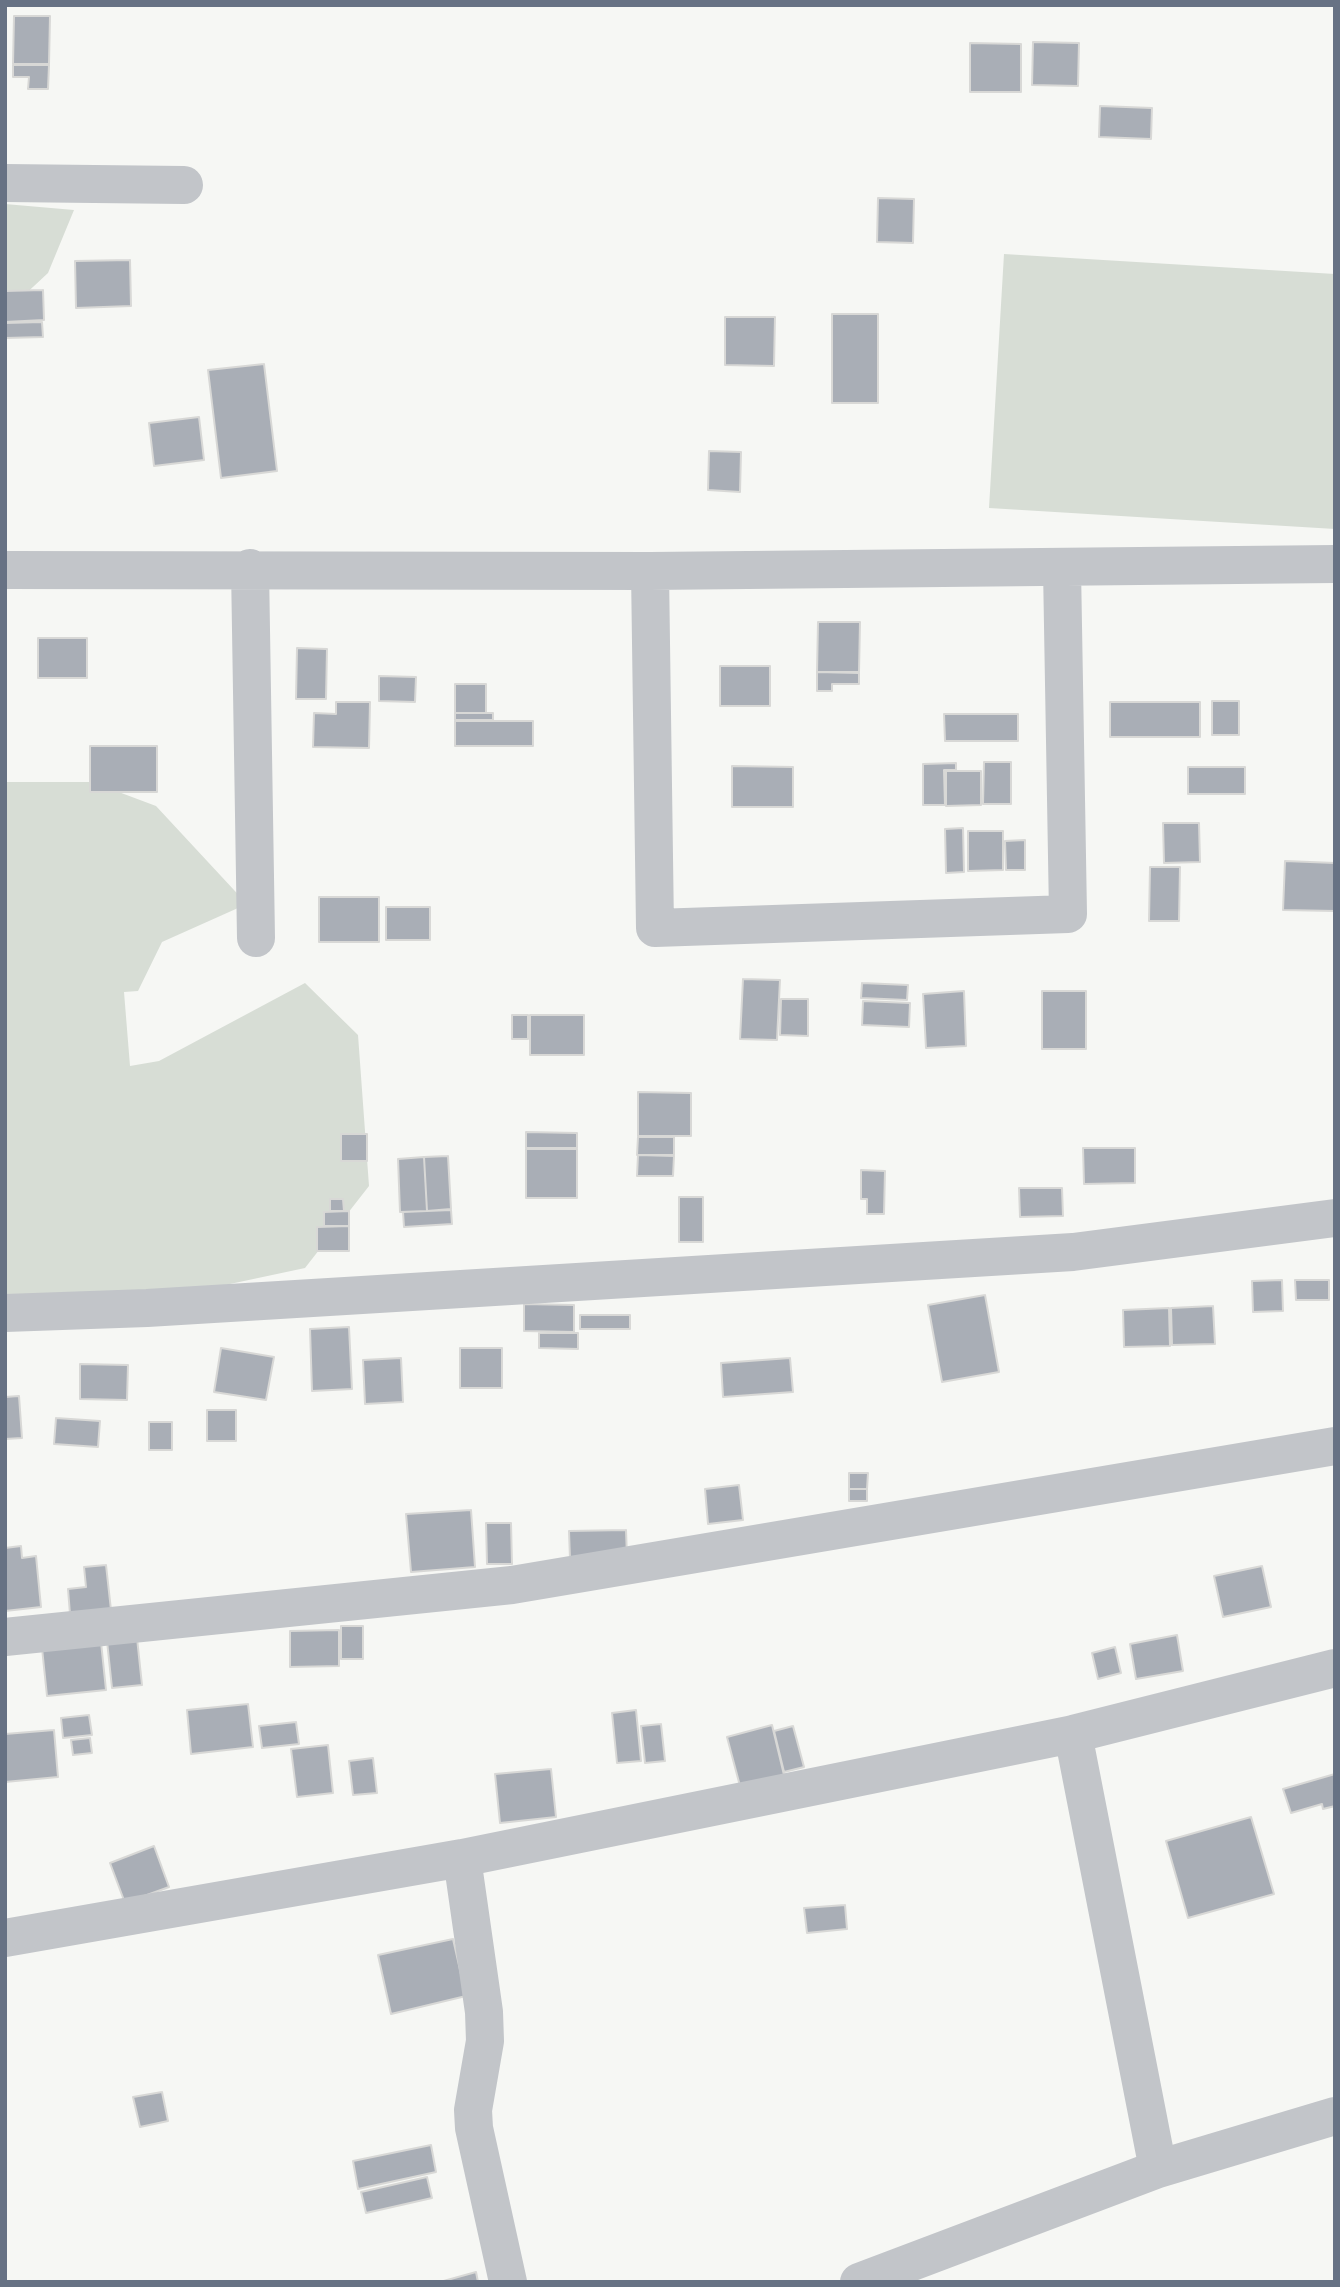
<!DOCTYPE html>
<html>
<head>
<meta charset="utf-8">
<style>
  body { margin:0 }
  #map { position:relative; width:1340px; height:2287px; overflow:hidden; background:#f6f7f4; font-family:"PT Sans Narrow",sans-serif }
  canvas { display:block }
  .frame { position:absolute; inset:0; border:7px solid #677284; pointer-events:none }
</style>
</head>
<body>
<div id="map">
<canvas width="1340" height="2287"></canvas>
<div class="frame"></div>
</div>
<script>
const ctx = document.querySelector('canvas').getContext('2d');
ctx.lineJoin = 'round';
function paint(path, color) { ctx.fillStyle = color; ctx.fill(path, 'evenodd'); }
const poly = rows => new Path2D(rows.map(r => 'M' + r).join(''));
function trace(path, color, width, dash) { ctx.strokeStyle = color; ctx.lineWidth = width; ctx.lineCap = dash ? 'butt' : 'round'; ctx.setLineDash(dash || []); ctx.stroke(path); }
paint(poly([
  [5,204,74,210,48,273,5,313],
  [1004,254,1335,274,1335,529,989,508],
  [5,782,92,782,156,806,247,904,162,942,138,991,124,992,130,1066,159,1061,305,983,358,1035,369,1186,305,1268,183,1294,5,1294]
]), '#d7ddd5');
const building = poly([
  [14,16,50,16,49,64,13,64,14,16],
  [1033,42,1079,43,1078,86,1032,85,1033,42],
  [970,43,1021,44,1021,92,970,92,970,43],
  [13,65,49,65,48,89,28,89,29,77,13,77,13,65],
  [1100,106,1152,108,1151,139,1099,137,1100,106],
  [878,198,914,199,913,243,877,242,878,198],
  [130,260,131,306,76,308,75,261,130,260],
  [43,290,44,320,5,322,5,291,43,290],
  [832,314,878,314,878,403,832,403,832,314],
  [725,317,775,317,774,366,725,365,725,317],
  [42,322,43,337,5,338,5,323,42,322],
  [264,364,277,471,221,478,208,370,264,364],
  [199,417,204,460,154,466,149,423,199,417],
  [709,451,741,452,740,492,708,490,709,451],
  [818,622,860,622,859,672,817,672,818,622],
  [38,638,87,638,87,678,38,678,38,638],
  [297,648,327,649,326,699,296,699,297,648],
  [720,666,770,666,770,706,720,706,720,666],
  [817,672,859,673,859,684,832,684,832,691,817,691,817,672],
  [379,676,416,677,415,702,379,701,379,676],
  [455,684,486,684,486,713,455,713,455,684],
  [1212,701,1239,701,1239,735,1212,735,1212,701],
  [336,702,370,702,369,748,313,747,314,713,336,714,336,702],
  [1110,702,1200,702,1200,737,1110,737,1110,702],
  [455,713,493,713,493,720,455,720,455,713],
  [944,714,1018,714,1018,741,945,741,944,714],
  [455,721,533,721,533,746,455,746,455,721],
  [90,746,157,746,157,792,90,792,90,746],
  [984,762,1011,762,1011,804,983,804,984,762],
  [956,763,956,770,944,770,945,805,923,805,923,764,956,763],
  [732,766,793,767,793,807,732,807,732,766],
  [1188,767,1245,767,1245,794,1188,794,1188,767],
  [946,771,981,771,981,805,946,806,946,771],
  [1163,823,1199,823,1200,862,1164,863,1163,823],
  [963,828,964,872,946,873,945,829,963,828],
  [968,831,1003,831,1003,870,968,871,968,831],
  [1025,840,1025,870,1006,870,1005,841,1025,840],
  [1285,861,1335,863,1335,911,1283,910,1285,861],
  [1150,867,1180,867,1179,921,1149,921,1150,867],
  [319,897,379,897,379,942,319,942,319,897],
  [386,907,430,907,430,940,386,940,386,907],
  [743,979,780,980,777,1040,740,1039,743,979],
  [862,983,908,985,907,1000,861,998,862,983],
  [964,991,966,1046,926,1048,923,994,964,991],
  [1042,991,1086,991,1086,1049,1042,1049,1042,991],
  [781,999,808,999,808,1036,780,1035,781,999],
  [863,1001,910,1003,909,1027,862,1025,863,1001],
  [512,1015,528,1015,528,1039,512,1039,512,1015],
  [530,1015,584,1015,584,1055,530,1055,530,1015],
  [638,1092,691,1093,691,1136,638,1136,638,1092],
  [526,1132,577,1133,577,1148,526,1148,526,1132],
  [341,1134,367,1134,367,1161,341,1161,341,1134],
  [638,1137,674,1137,674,1155,637,1155,638,1137],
  [1083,1148,1135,1148,1135,1183,1084,1184,1083,1148],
  [526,1149,577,1149,577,1198,526,1198,526,1149],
  [638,1155,674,1156,673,1176,637,1176,638,1155],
  [448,1156,451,1209,427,1211,424,1157,448,1156],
  [424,1157,427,1211,400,1212,398,1159,424,1157],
  [861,1170,885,1171,884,1214,867,1214,867,1199,861,1199,861,1170],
  [1019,1188,1062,1188,1063,1216,1020,1217,1019,1188],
  [679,1197,703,1197,703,1242,679,1242,679,1197],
  [330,1199,343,1199,344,1211,330,1211,330,1199],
  [451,1210,452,1224,404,1227,403,1212,451,1210],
  [349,1211,349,1226,324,1226,324,1212,349,1211],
  [349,1226,349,1251,317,1251,317,1227,349,1226],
  [1282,1280,1283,1311,1253,1312,1252,1281,1282,1280],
  [1295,1280,1329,1280,1329,1300,1296,1300,1295,1280],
  [985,1295,999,1372,942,1382,928,1305,985,1295],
  [524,1304,574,1305,574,1332,524,1331,524,1304],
  [1213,1306,1215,1344,1172,1345,1171,1308,1213,1306],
  [1169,1308,1170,1346,1124,1347,1123,1310,1169,1308],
  [580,1315,630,1315,630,1329,580,1329,580,1315],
  [349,1327,352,1389,312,1391,310,1329,349,1327],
  [539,1333,578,1333,578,1349,539,1348,539,1333],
  [221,1348,274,1357,266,1400,214,1392,221,1348],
  [460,1348,502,1348,502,1388,460,1388,460,1348],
  [401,1358,403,1402,365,1404,363,1360,401,1358],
  [790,1358,793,1392,723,1397,721,1363,790,1358],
  [80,1364,128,1365,127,1400,80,1399,80,1364],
  [19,1396,22,1438,5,1439,5,1397,19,1396],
  [207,1410,236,1410,236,1441,207,1441,207,1410],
  [56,1418,100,1421,98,1447,54,1444,56,1418],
  [149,1422,172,1422,172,1450,149,1450,149,1422],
  [849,1473,868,1473,867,1489,849,1489,849,1473],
  [739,1485,743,1520,708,1524,705,1489,739,1485],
  [849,1489,867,1489,867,1501,849,1501,849,1489],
  [471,1510,475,1567,411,1572,406,1514,471,1510],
  [486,1523,511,1523,512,1564,487,1564,486,1523],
  [626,1530,627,1557,570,1559,569,1531,626,1530],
  [21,1546,22,1558,36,1556,41,1607,5,1611,5,1548,21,1546],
  [106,1565,111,1610,70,1614,68,1589,86,1587,84,1567,106,1565],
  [1262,1566,1271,1607,1223,1617,1214,1576,1262,1566],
  [341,1626,363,1626,363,1659,341,1659,341,1626],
  [339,1630,339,1666,290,1667,290,1631,339,1630],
  [1177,1635,1183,1671,1136,1679,1130,1644,1177,1635],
  [137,1638,142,1685,112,1688,107,1641,137,1638],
  [101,1642,106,1690,47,1696,42,1648,101,1642],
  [1115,1647,1121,1673,1098,1679,1092,1653,1115,1647],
  [248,1704,253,1747,191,1754,187,1710,248,1704],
  [636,1710,641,1761,617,1763,612,1713,636,1710],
  [89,1715,92,1735,63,1738,61,1718,89,1715],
  [296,1722,299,1744,262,1748,259,1726,296,1722],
  [661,1724,665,1761,645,1763,641,1726,661,1724],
  [772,1725,784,1775,740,1786,727,1737,772,1725],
  [793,1726,804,1767,784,1772,774,1731,793,1726],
  [54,1730,58,1777,5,1782,5,1734,54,1730],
  [90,1738,92,1753,73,1755,71,1740,90,1738],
  [328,1745,333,1793,297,1797,291,1749,328,1745],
  [373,1758,377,1793,353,1795,349,1761,373,1758],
  [551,1769,556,1817,500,1823,495,1774,551,1769],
  [1335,1774,1335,1806,1323,1809,1322,1804,1291,1813,1283,1789,1335,1774],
  [1251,1817,1274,1894,1188,1918,1166,1841,1251,1817],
  [154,1846,169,1887,125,1903,110,1863,154,1846],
  [845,1905,847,1929,807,1933,804,1908,845,1905],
  [453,1939,466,1996,391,2014,378,1955,453,1939],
  [162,2092,168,2121,140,2127,133,2097,162,2092],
  [431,2145,436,2172,358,2189,353,2161,431,2145],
  [427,2177,432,2198,366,2213,361,2192,427,2177],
  [476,2272,478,2282,440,2282,476,2272]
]);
paint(building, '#a9aeb6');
trace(building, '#d8d8d6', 2);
trace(poly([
  [5,183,184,185],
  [250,568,256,938],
  [5,570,650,571,1335,564],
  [650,571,655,928,1068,914,1062,568],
  [5,1313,147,1308,1073,1252,1335,1218],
  [5,1637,512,1585,1335,1446],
  [1073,1734,1158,2169],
  [462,1858,484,2012,485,2041,473,2110,474,2128,508,2282],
  [5,1938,462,1858,1073,1734,1335,1668],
  [859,2282,1158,2169,1335,2116]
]), '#c2c5c9', 38);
</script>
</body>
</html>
